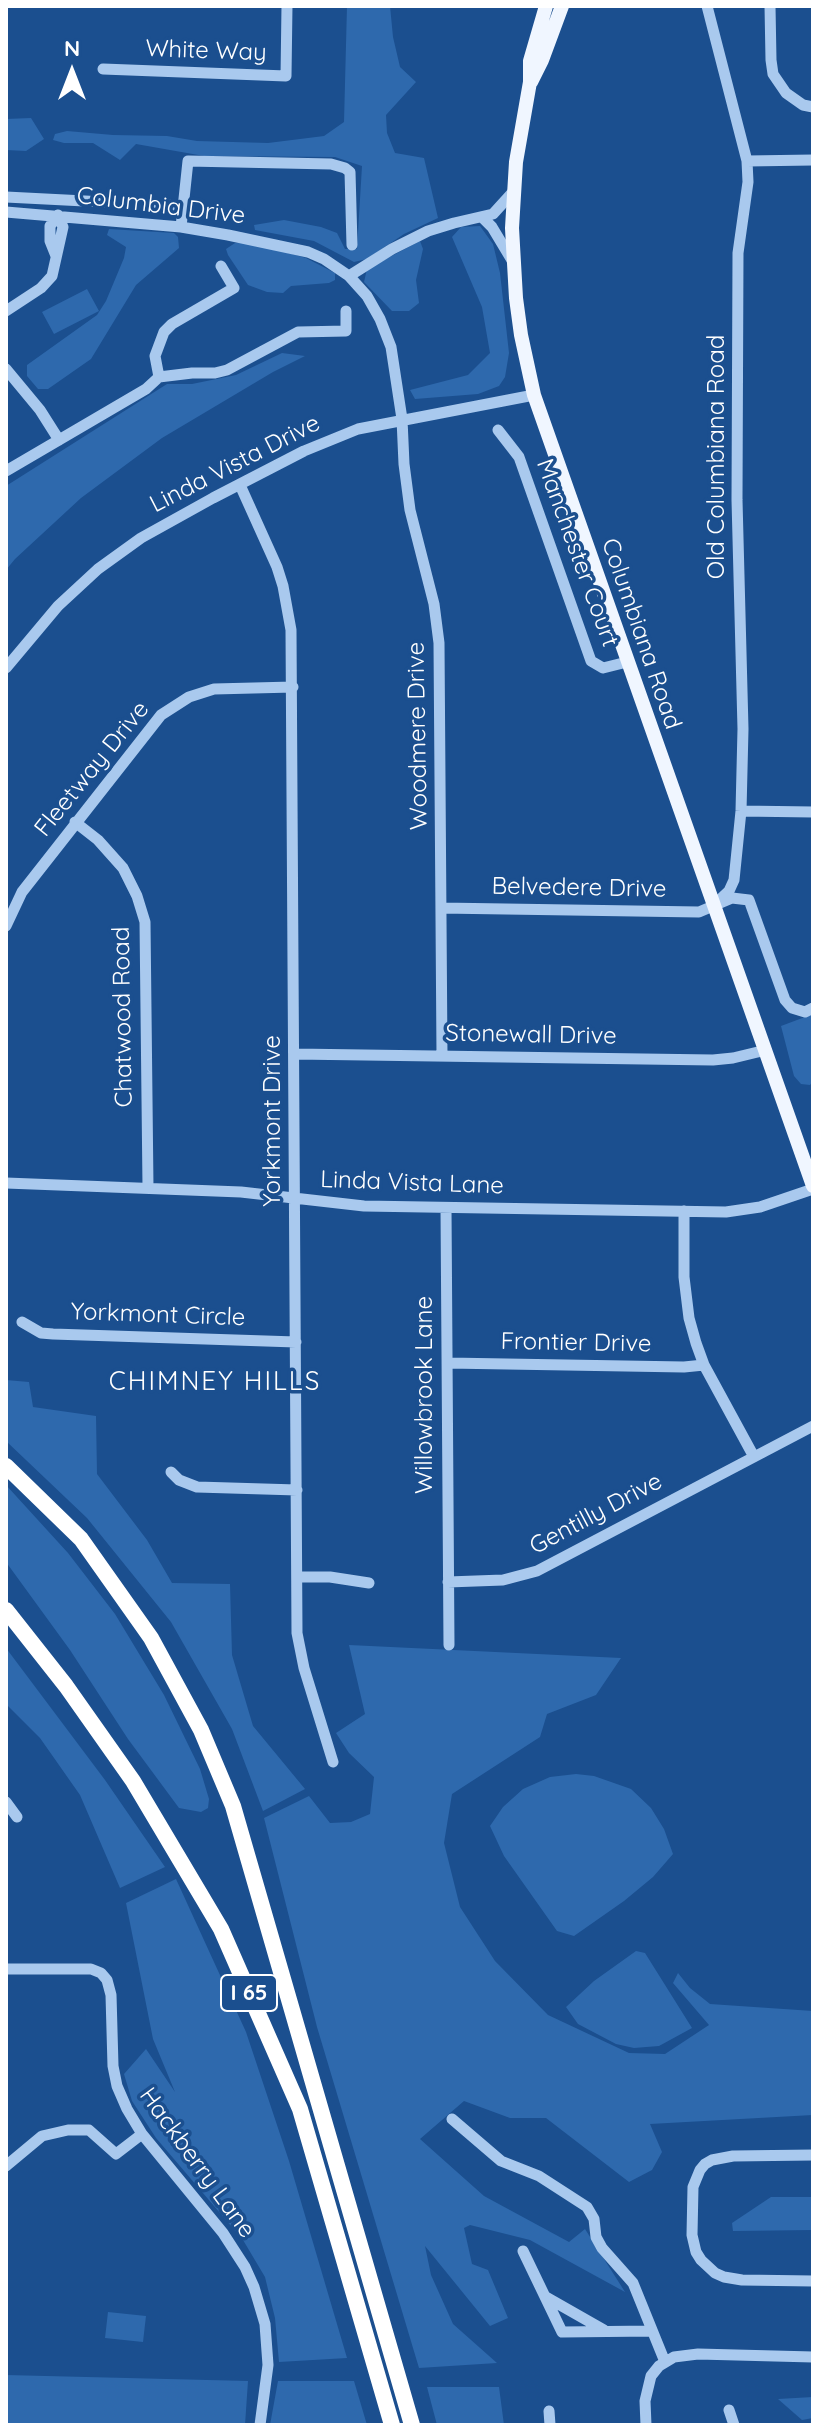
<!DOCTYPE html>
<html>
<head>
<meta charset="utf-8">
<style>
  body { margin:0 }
  #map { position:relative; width:819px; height:2431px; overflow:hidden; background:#1b4f8f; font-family:Quicksand,sans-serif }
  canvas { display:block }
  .frame { position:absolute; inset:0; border:8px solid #fff; pointer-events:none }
  .north { position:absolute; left:32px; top:32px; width:80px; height:80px; -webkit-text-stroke:6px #1b4f8f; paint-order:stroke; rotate:0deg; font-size:22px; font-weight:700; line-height:32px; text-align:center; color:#fff }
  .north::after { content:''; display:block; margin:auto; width:28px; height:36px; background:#fff; clip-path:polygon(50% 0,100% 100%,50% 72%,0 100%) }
</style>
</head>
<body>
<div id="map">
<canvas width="819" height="2431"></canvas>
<div class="frame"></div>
<div class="north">N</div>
</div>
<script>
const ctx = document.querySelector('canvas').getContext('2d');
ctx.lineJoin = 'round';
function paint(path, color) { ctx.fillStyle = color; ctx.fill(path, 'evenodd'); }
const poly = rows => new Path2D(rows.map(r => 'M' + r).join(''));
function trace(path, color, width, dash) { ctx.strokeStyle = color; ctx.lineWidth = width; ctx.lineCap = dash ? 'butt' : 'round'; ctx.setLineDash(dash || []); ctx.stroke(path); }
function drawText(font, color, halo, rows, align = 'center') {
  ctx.font = font + ' Quicksand,sans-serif'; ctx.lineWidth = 7; ctx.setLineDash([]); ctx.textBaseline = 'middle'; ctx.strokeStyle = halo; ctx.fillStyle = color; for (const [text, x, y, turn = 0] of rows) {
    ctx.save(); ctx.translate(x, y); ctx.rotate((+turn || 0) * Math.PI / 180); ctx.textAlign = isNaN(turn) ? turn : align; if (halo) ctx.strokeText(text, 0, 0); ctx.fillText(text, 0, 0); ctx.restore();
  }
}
paint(poly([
  [347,6,390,6,393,37,400,67,416,82,386,115,387,133,395,153,424,158,438,218,404,234,367,259,354,262,314,241,255,230,254,225,284,220,321,227,337,233,345,249,357,249,362,166,335,157,204,156,136,144,120,160,93,143,64,143,53,140,55,134,67,131,113,135,167,136,197,141,268,143,324,136,344,122],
  [31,118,44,139,26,151,6,150,6,119],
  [480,226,493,244,500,273,509,353,505,377,499,386,478,394,415,399,410,390,468,375,490,353,482,307,452,237,461,227],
  [109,229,174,233,178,237,179,248,136,285,91,359,48,389,38,389,27,376,27,365,97,315,106,301,124,258,126,247,107,235],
  [420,241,423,249,416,280,419,303,409,311,392,311,364,282,367,269],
  [235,243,254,243,306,258,335,273,335,280,329,283,291,286,283,293,267,292,248,285,228,255,226,249],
  [87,289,99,311,54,334,42,312],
  [282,353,305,356,273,372,162,438,81,498,15,559,6,570,6,486,167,384,192,384,236,375],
  [813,1014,813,1058,811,1063,813,1081,810,1085,801,1084,794,1076,781,1026],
  [6,1380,29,1382,33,1407,96,1416,97,1474,147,1540,172,1583,230,1584,232,1655,253,1726,305,1789,263,1811,232,1729,171,1622,87,1518,6,1441],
  [6,1485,68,1553,115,1614,164,1695,200,1769,209,1799,208,1808,201,1812,179,1808,128,1739,70,1650,6,1562],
  [349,1645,621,1658,596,1695,547,1714,540,1737,452,1794,444,1843,460,1907,495,1961,548,2015,629,2053,665,2054,709,2025,673,1983,678,1973,690,1988,710,2004,813,2011,813,2115,650,2124,662,2152,652,2170,629,2182,546,2118,510,2118,464,2101,420,2139,484,2196,569,2242,585,2229,625,2292,530,2240,470,2225,464,2228,472,2264,488,2270,508,2318,490,2326,425,2246,431,2275,453,2324,497,2363,419,2368,317,2027,264,1818,309,1796,330,1823,351,1822,370,1814,374,1777,349,1753,336,1733,365,1714],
  [6,1648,105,1780,165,1867,120,1888,80,1795,40,1738,6,1704],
  [576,1774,594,1776,631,1789,651,1808,664,1829,673,1854,653,1877,624,1901,574,1936,557,1931,504,1856,490,1826,503,1807,523,1789,550,1777],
  [176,1879,246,2032,289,2161,347,2358,279,2362,275,2318,265,2277,243,2240,156,2138,132,2101,124,2074,146,2049,175,2092,153,2039,126,1903],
  [636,1951,645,1953,692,2028,659,2046,634,2048,616,2044,578,2024,566,2007,594,1981],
  [771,2197,813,2197,813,2230,733,2231,732,2223],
  [108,2312,146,2316,143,2342,105,2338],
  [6,2375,248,2381,245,2425,6,2425],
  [278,2381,354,2381,367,2425,270,2425],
  [427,2387,499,2387,504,2425,437,2425],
  [813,2397,813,2418,802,2420,778,2399]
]), '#2e69ad');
trace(poly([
  [707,6,747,161,748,182,738,253,737,500,743,729,741,811,734,880,729,891,714,905],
  [770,6,771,60,773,74,786,93,803,105,813,107],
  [103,69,286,76,287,6],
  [747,161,813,160],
  [6,197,183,206],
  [6,212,181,227,228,235,308,252,324,259,349,276,367,296,380,319,391,347,402,419,404,464,410,510,434,604,439,643,442,1056],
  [483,218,492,227,513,262],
  [181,227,188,161,331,164,345,168,350,172,352,245],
  [56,256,50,241,50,226,58,215],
  [349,276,392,249,428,231,454,223,493,214,513,192],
  [6,311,41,288,52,276,63,227,58,215],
  [6,369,40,410,59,440],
  [159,377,192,373,215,373,227,370,298,332,346,331,346,311],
  [159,377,155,356,164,332,172,324,234,288,221,266],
  [498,430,519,457,591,661,603,668,627,662],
  [6,471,146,389,159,377],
  [240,485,277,567,283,586,291,630,297,1633,304,1668,333,1762],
  [6,668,58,606,98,569,141,538,213,498,304,451,358,429,534,395],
  [741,811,813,812],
  [75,822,98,840,123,868,137,896,145,922,148,1187],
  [441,908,699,912,732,898,749,900,785,1000,792,1008,805,1012,813,1008],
  [6,926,22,892,161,715,189,697,214,689,293,687],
  [295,1054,713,1060,733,1058,766,1050],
  [6,1183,241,1192,364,1206,726,1212,760,1207,813,1189],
  [446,1208,449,1645],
  [684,1211,684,1277,689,1318,696,1343,704,1365,753,1455],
  [22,1322,41,1333,53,1334,296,1342],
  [448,1363,684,1367,704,1365],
  [171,1472,179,1480,197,1487,297,1490],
  [297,1577,330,1577,369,1583],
  [448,1582,503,1580,537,1571,813,1426],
  [6,1802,17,1817],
  [6,1969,91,1969,101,1973,107,1980,111,1995,113,2066,117,2086,127,2109,142,2134,223,2233,245,2267,254,2287,265,2324,268,2365,260,2425],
  [452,2119,501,2161,539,2176,587,2207,594,2219,596,2237,602,2248,633,2283,665,2362],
  [813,2155,733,2156,712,2160,705,2164,700,2170,693,2187,692,2235,696,2252,701,2260,715,2273,724,2277,742,2280,813,2281],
  [6,2166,42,2136,68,2130,89,2130,116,2154,142,2134],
  [523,2251,562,2332,652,2331],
  [546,2297,604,2330],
  [729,2410,734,2425],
  [549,2411,550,2425],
  [646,2425,645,2401,651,2376,659,2366,674,2357,698,2354,813,2357]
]), '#a9c9ee', 11);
trace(poly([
  [546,6,530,61,530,82,516,162,512,228,516,298,521,335,534,395,813,1186],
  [531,82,542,60,562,6]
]), '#f0f6ff', 14);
trace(poly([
  [6,1466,81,1539,151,1638,201,1730,233,1806,412,2425],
  [6,1610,66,1686,133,1781,221,1929,300,2109,392,2425]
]), '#fff', 16);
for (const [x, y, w] of [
  [249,1993,56]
]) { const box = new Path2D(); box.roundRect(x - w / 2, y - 18, w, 36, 6); ctx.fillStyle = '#1b4f8f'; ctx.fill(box); trace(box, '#fff', 2); }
drawText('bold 22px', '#fff', null, [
  ["I 65",249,1993]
]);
drawText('24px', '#fff', '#1b4f8f', [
  ["White Way",206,51,2],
  ["Columbia Drive",161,206,7],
  ["Old Columbiana Road",717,457,-90],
  ["Linda Vista Drive",235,464,-27],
  ["Manchester Court",577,553,70],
  ["Columbiana Road",641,634,71],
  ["Woodmere Drive",418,736,-91],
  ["Fleetway Drive",92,769,-51],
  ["Belvedere Drive",579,888,1],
  ["Chatwood Road",123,1017,-91],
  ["Stonewall Drive",531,1035,1],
  ["Yorkmont Drive",273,1121,-90],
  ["Linda Vista Lane",412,1183,2],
  ["Yorkmont Circle",158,1315,2],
  ["Frontier Drive",576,1343,1],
  ["Willowbrook Lane",425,1395,-90],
  ["Gentilly Drive",596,1514,-28],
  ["Hackberry Lane",197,2163,54]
]);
ctx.letterSpacing = '2px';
drawText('26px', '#fff', '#1b4f8f', [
  ["CHIMNEY HILLS",215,1382]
]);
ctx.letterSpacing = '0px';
</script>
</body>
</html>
